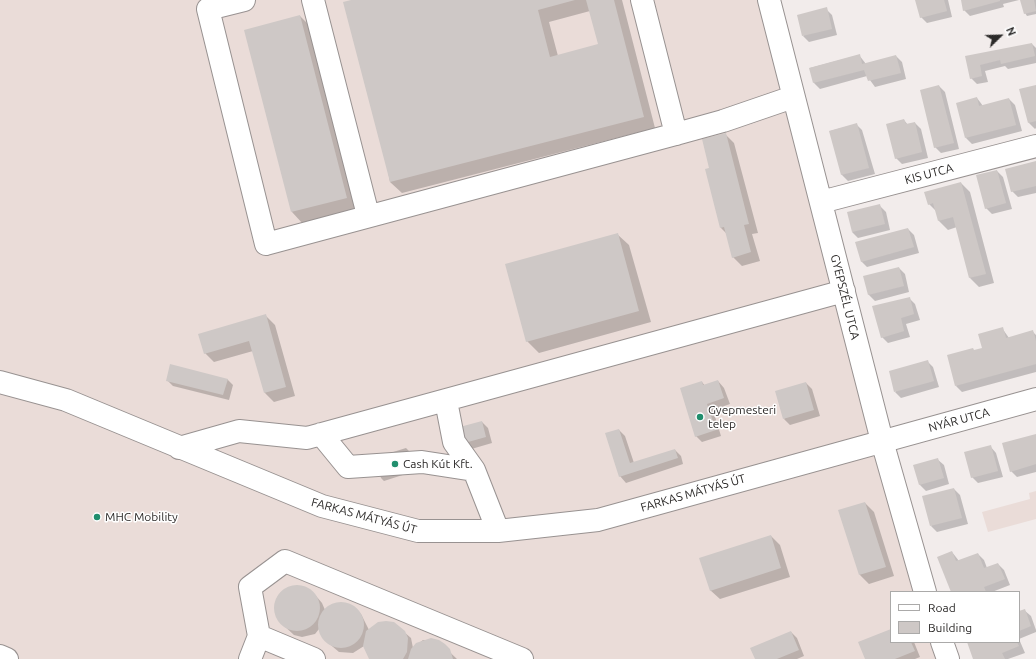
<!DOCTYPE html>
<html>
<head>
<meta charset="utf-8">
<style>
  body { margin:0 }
  #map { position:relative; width:1036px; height:659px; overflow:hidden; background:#f2eceb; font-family:Ubuntu,sans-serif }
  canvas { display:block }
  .legend { position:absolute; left:890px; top:591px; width:130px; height:52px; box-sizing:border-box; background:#fff; border:1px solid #abaaa9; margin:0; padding:5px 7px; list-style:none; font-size:12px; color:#2c2a29 }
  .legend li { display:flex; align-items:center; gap:8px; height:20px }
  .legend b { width:20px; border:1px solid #abaaa9 }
  .north { position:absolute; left:980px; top:16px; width:40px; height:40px; -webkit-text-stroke:3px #fff; paint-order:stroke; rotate:67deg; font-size:11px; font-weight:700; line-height:16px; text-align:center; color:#2c2a29 }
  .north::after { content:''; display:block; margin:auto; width:14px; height:18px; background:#2c2a29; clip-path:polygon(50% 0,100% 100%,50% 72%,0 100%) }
</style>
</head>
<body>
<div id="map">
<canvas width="1036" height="659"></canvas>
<ul class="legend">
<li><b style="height:5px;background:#fff"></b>Road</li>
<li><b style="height:11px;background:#cec8c6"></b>Building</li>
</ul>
<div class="north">N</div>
</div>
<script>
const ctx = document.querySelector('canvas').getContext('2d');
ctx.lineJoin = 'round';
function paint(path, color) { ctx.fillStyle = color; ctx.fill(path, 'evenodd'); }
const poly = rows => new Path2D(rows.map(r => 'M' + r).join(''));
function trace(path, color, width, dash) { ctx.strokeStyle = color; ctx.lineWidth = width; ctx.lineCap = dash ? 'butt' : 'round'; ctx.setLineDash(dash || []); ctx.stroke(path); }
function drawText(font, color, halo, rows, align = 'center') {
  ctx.font = font + ' Ubuntu,sans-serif'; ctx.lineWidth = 3; ctx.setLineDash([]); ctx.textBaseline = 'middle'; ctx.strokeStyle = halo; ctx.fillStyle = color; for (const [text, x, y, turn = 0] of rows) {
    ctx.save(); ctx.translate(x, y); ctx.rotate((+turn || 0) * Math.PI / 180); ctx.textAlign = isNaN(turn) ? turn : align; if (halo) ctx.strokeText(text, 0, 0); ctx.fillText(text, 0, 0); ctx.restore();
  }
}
paint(poly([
  [0,0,763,0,921,592,891,592,891,642,939,642,945,659,0,659],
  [1036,491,1036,519,988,532,982,512,1030,499,1029,493]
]), '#eadcd8');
paint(poly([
  [355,0,622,0,655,128,402,193,390,182],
  [590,11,599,45,558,56,549,22],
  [916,0,948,0,952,17,927,23,921,17],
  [962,0,1019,0,1003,4,1004,7,970,16,964,10],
  [1021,0,1036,0,1036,14,1027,16,1025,13],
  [826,9,832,15,837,35,809,42,803,36],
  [300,16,312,28,358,209,303,224,292,212],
  [1032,44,1036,48,1036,63,1008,69,1005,66,985,71,988,82,977,84,971,78,967,57],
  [859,55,866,64,896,56,902,62,906,79,875,87,867,76,820,89,814,83,810,68],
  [939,86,945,92,959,149,941,153,935,147],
  [1036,86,1036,128,1035,129,1029,123],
  [977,98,983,106,1009,99,1015,105,1022,131,972,144,966,138],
  [904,120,908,125,915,123,921,129,928,158,902,164,896,158],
  [856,124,862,130,875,174,848,181,842,175,830,131],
  [725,134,734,143,758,233,752,234,760,261,742,266,733,257,727,234,721,228,706,170,710,168],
  [1036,162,1036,193,1018,197,1012,191],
  [997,171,1003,177,1012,209,992,214,986,208],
  [961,183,970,192,994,283,979,287,970,278,957,227,948,230,939,221,937,212,929,204],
  [880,206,886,212,890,230,858,238,852,232],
  [908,229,914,235,919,253,867,267,861,261],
  [617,234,629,245,651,322,539,353,527,341],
  [899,268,905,274,909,292,875,301,869,295,864,277],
  [909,298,915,304,920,320,906,324,910,337,888,343,882,337],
  [265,315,275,325,295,396,274,402,265,393,253,351,214,362,205,353],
  [1002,328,1009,338,1033,332,1036,335,1036,372,962,392,956,386,975,351,984,349],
  [927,361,933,367,939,387,901,398,895,392],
  [227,379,233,385,229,400,173,386,167,380],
  [718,381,724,388,730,404,713,410,721,436,702,442,696,436,702,382,705,386],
  [806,383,812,389,820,416,790,425,784,419],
  [482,422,488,428,492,443,468,450,457,429],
  [619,430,625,436,634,463,675,450,681,456,683,464,626,483,620,476],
  [1036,435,1036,472,1017,477,1011,471],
  [990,446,996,453,1003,477,978,483,972,477],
  [406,448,409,451,415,471,384,481,381,478,374,458],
  [937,459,944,465,949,484,926,491,920,485,914,466],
  [954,489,960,495,968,524,937,532,931,526],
  [865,503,874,512,894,576,869,584,860,575,840,511],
  [771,536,780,545,790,577,720,599,710,590],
  [952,552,959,561,978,554,984,560,987,568,998,564,1004,570,1010,585,992,592,952,592],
  [297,586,305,587,316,596,322,603,325,610,334,604,349,604,361,614,369,630,404,632,411,638,413,648,423,640,438,641,457,659,370,659,364,646,353,653,339,652,326,641,319,629,315,634,302,637,294,635,282,624,275,611,278,596,290,587],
  [1024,610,1031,616,1036,630,1036,632,1019,639,1025,653,1008,659,974,659,968,642,1019,642,1019,612],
  [891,630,891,642,914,642,920,657,915,659,866,659],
  [791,632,797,638,804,656,797,659,756,659]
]), '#0003');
paint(poly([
  [351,0,575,0,538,10,550,57,598,44,586,0,614,0,644,117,390,182,343,2],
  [915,0,944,0,947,11,920,18],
  [961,0,1000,0,1000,1,963,11],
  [1020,0,1034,0,1036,11,1024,14],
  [827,7,832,29,802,36,797,15],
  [300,15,347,198,291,212,244,30],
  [1032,43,1035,56,1001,64,999,55,1000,60,980,65,982,76,970,79,965,56],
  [860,54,862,64,896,55,901,73,868,81,864,70,813,83,809,68],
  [939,85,954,143,934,148,920,90],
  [1036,85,1036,121,1028,123,1019,89],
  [977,97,979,106,1009,98,1016,125,965,138,956,103],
  [904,119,906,124,915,122,922,152,895,159,886,124],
  [857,123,869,168,841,175,829,131],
  [726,133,749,224,744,225,751,252,732,258,724,227,720,228,705,169,709,168,702,139],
  [1036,161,1036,186,1011,192,1005,169],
  [997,170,1006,203,985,209,976,175],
  [961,182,986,274,969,278,953,217,938,221,933,203,928,205,924,192],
  [880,204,885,224,852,232,847,212],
  [908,228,914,247,861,262,855,242],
  [618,233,639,311,526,342,505,264],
  [899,267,904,286,868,295,863,276],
  [910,297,914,314,901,318,904,331,881,338,872,306],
  [266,314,286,387,264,393,249,341,204,354,198,334],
  [1003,327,1006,338,1033,330,1036,341,1036,364,955,386,947,355,973,348,974,350,982,348,978,334],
  [928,360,934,381,894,392,889,371],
  [170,364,228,379,223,395,166,381],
  [718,380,724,398,707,404,716,430,695,437,680,388,702,381,703,385],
  [806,382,814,410,783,419,775,391],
  [482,421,486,437,461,444,456,428],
  [619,429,630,463,675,449,678,458,619,477,605,433],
  [1036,434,1036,464,1010,472,1002,443],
  [991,445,998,471,971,478,964,452],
  [938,458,944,478,919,485,913,465],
  [954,488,962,518,930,526,922,496],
  [865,502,886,567,859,575,838,510],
  [771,535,781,568,710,591,699,558],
  [952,551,956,561,978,553,984,568,998,563,1005,579,984,587,986,592,951,592,937,557],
  '274 608a23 23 0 1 1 46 0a23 23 0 1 1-46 0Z',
  '318 625a23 23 0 1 1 46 0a23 23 0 1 1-46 0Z',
  [1025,609,1031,626,1019,631,1019,611],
  [386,621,394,622,405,631,408,638,407,652,403,659,369,659,363,646,366,631,378,622],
  [891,629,891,642,911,642,915,651,895,659,865,659,858,642],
  [791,631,799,650,777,659,755,659,750,648],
  [431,638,439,640,445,644,450,649,453,659,408,659,411,649,416,643],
  [967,642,1017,642,1019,646,1002,653,1005,659,973,659]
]), '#cec8c6');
const minor = poly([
  [244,0,208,9,266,244,676,134,723,121,793,97],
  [313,0,368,215],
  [642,0,676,134],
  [769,0,882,441,925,592],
  [821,202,1036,146],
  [0,382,66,400,322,506,418,531,498,531,598,520,1036,399],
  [446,401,454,442,474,470,498,531],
  [321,434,348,467,422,462,474,470],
  [179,448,239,431,307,438,844,291],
  [259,636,314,659],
  [942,642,948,659],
  [0,656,7,659],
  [250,659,259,636,250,587,285,561,522,659]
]);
trace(minor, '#989291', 24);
trace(minor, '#fff', 22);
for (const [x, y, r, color] of [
  [700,417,4,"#208e6d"],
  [395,464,4,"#208e6d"],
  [97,517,4,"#208e6d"]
]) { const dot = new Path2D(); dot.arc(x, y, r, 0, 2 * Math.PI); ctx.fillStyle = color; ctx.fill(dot); trace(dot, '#fff', 1.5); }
drawText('12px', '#2c2a29', '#fff', [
  ["KIS UTCA",929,174,-15],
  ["GYEPSZÉL UTCA",845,297,76],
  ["NYÁR UTCA",959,420,-15],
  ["FARKAS MÁTYÁS ÚT",693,493,-16],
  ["FARKAS MÁTYÁS ÚT",364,516,15]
]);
drawText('12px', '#2c2a29', '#fff', [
  ["Gyepmesteri",708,410],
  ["telep",708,424],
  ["Cash Kút Kft.",403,464],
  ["MHC Mobility",105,517]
], 'left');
</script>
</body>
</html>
